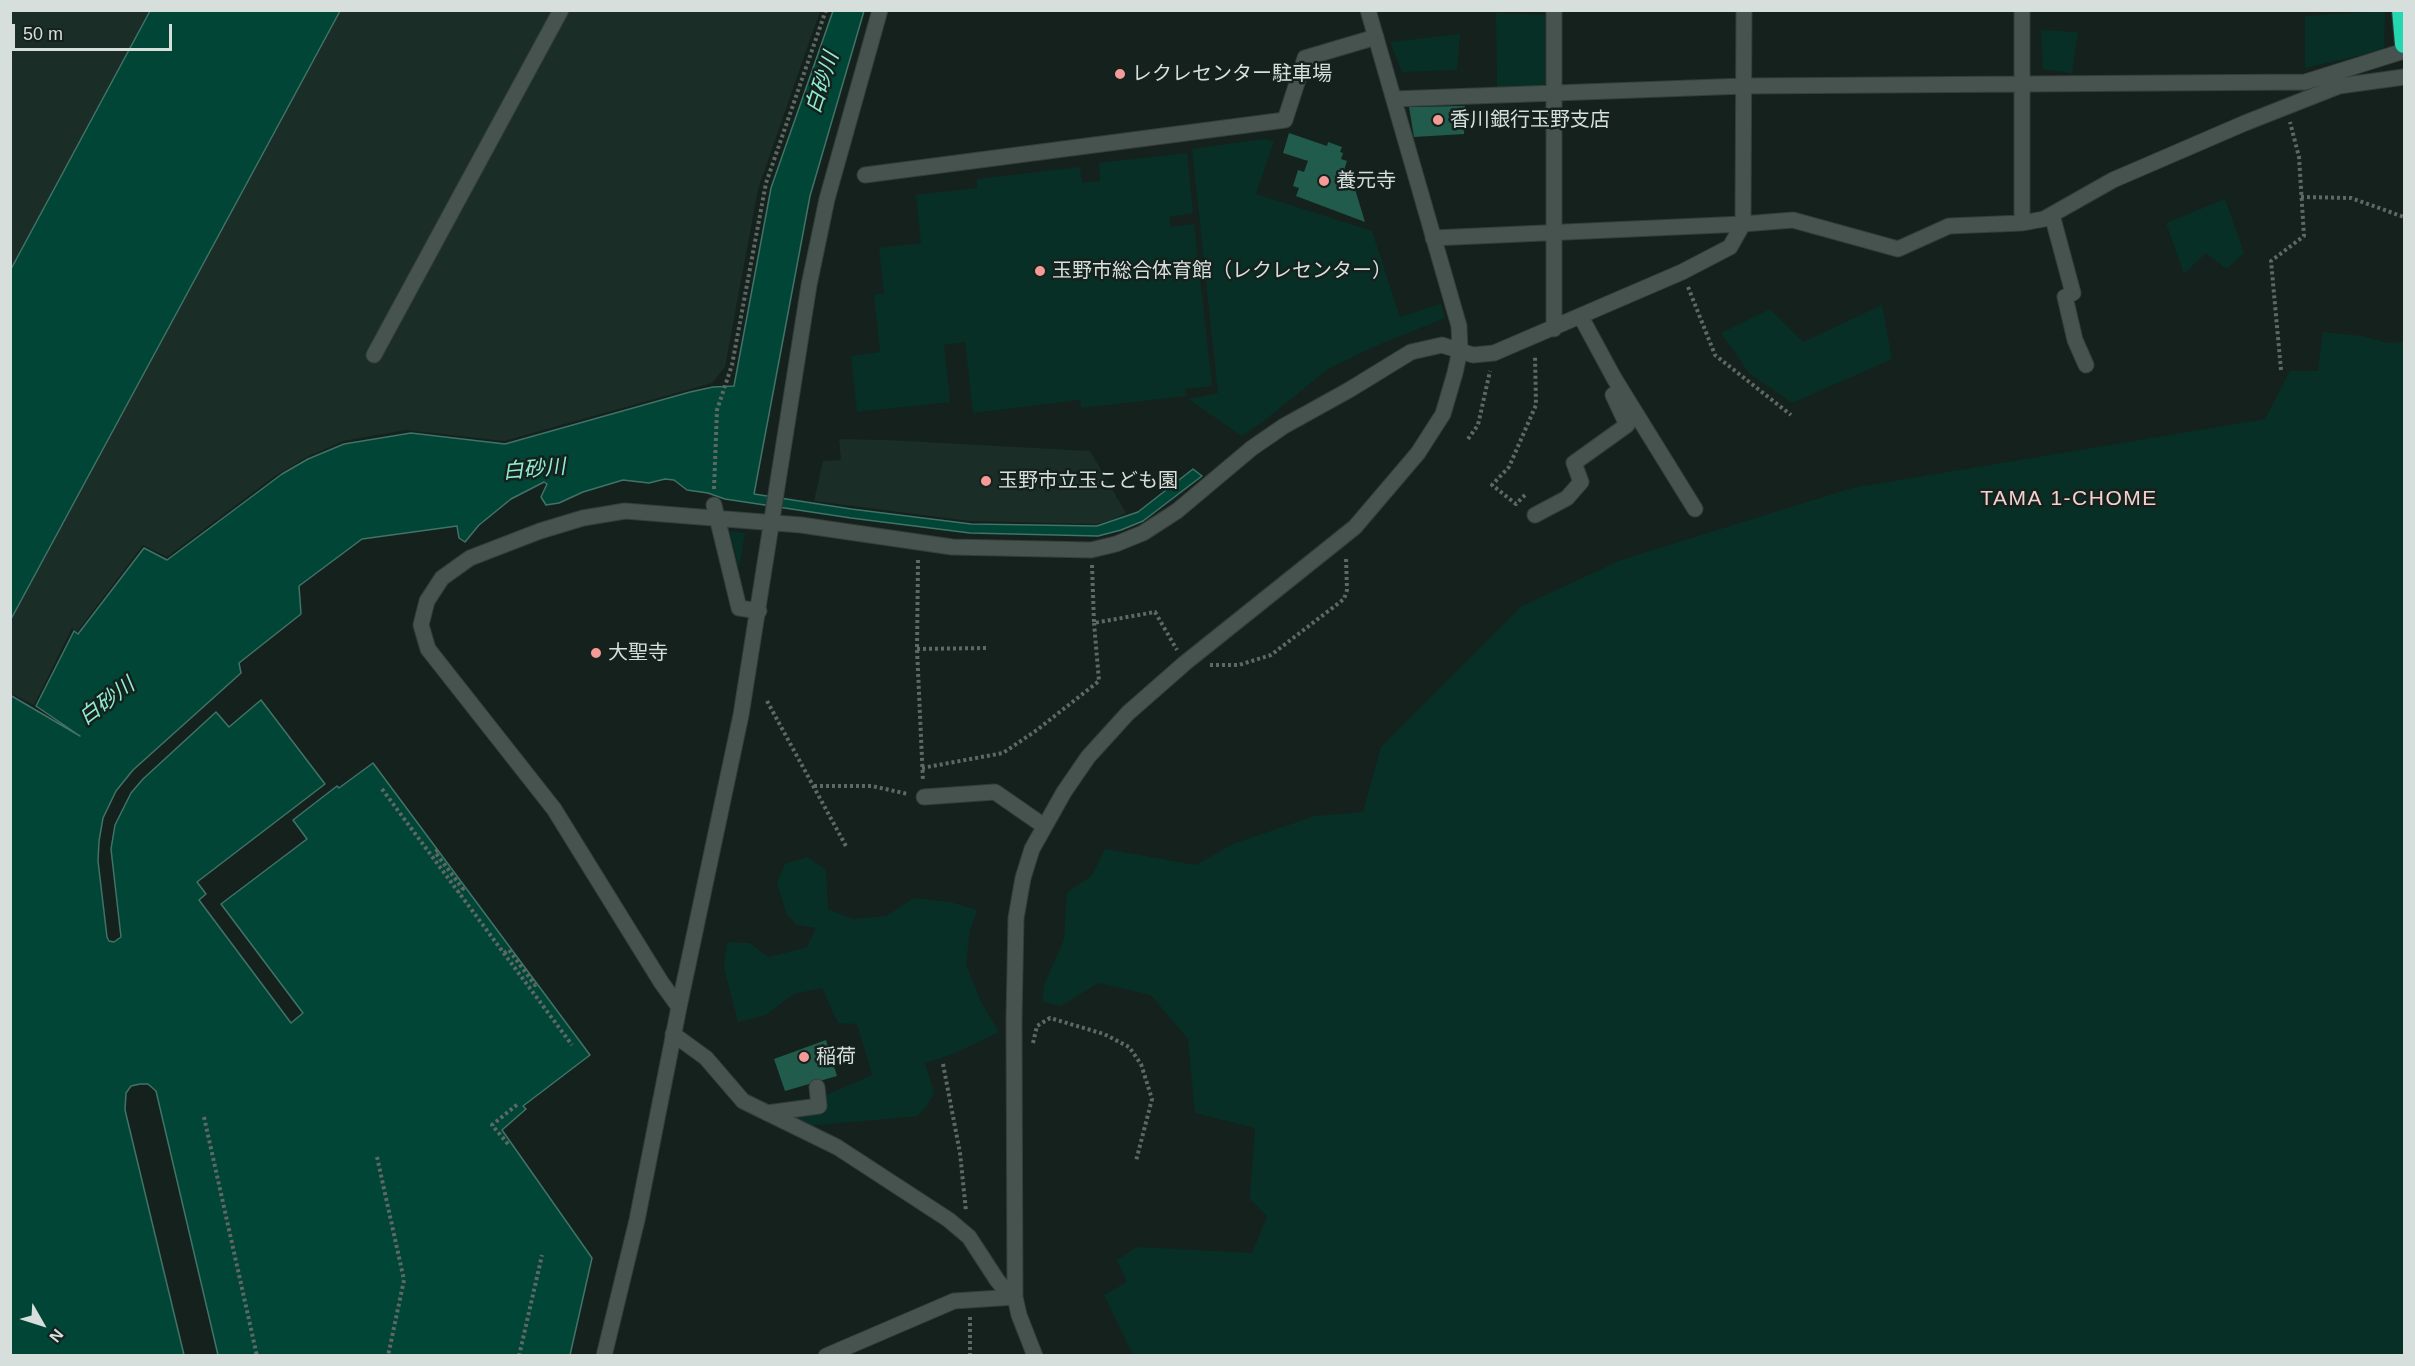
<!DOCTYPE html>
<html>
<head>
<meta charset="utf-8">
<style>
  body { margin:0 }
  #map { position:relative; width:2415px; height:1366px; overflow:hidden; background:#15211d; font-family:Arial,sans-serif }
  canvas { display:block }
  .frame { position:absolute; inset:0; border:12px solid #d7dfdc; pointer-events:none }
  .north { position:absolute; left:12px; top:1294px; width:60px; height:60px; -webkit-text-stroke:4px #15211d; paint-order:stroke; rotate:129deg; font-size:16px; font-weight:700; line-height:24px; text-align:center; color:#d7dfdc }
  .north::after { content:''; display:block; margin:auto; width:21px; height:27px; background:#d7dfdc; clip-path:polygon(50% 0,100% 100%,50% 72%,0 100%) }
  .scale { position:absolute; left:12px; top:24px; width:160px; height:27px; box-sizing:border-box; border:3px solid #d7dfdc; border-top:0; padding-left:8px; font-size:18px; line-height:21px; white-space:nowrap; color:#d7dfdc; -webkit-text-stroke:4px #15211d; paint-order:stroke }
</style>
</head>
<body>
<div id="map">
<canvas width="2415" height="1366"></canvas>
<div class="frame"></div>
<div class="north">N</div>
<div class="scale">50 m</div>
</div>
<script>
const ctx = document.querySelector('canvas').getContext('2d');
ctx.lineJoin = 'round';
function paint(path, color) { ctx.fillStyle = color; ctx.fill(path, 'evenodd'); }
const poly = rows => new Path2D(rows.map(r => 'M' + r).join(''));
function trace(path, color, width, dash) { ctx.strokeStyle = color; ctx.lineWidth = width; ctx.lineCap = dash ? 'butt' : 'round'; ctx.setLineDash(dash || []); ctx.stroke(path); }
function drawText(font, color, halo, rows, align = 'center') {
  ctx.font = font + ' Arial,"Noto Sans JP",sans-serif'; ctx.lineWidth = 5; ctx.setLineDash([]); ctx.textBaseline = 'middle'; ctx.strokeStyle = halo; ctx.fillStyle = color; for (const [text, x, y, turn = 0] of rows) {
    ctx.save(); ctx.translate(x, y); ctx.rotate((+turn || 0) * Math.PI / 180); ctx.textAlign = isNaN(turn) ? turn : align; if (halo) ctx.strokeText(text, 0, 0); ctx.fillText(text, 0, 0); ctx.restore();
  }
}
paint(poly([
  [10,11,820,11,758,189,725,367,712,383,504,441,406,430,343,441,307,457,275,476,167,557,143,545,77,632,72,628,34,705,10,693],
  [839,439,887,440,1090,451,1126,513,1109,521,1096,524,969,521,814,501,823,461,841,460]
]), '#1a2d27');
paint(poly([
  [2385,11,2384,50,2305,68,2305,16],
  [1496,13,1545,15,1545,87,1497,87],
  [2041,30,2078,32,2072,73,2043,69],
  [1460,34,1457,70,1402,72,1390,42],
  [1264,139,1274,141,1256,194,1372,231,1400,317,1441,304,1445,318,1371,348,1328,369,1265,420,1242,436,1188,399,1218,393,1192,149],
  [1187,153,1193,213,1169,217,1171,227,1194,224,1212,386,1185,389,1186,396,1081,408,1080,400,973,413,965,342,944,345,950,402,857,412,851,356,880,352,874,295,884,293,879,248,921,243,916,195,977,188,977,179,1080,167,1082,183,1100,181,1099,163],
  [2225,199,2244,253,2227,269,2206,253,2184,274,2166,223],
  [1882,305,1892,359,1792,403,1749,373,1721,333,1770,309,1803,342],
  [2323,332,2361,336,2389,343,2404,342,2404,1355,1133,1355,1104,1295,1127,1282,1117,1260,1137,1247,1252,1253,1267,1216,1250,1199,1255,1128,1195,1113,1188,1039,1151,995,1098,983,1061,1006,1043,1002,1044,985,1064,940,1067,893,1092,875,1105,849,1196,865,1235,843,1315,816,1363,812,1381,747,1522,606,1621,560,1852,488,2265,419,2290,371,2318,371],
  [730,531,745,533,739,569],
  [807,857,826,870,828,909,853,919,886,916,914,898,950,902,977,910,970,930,966,964,981,1002,999,1032,953,1054,925,1063,934,1093,926,1107,917,1116,810,1126,791,1116,826,1109,824,1096,872,1075,857,1024,838,1023,822,988,794,994,766,1015,738,1022,724,968,727,942,749,943,769,957,807,947,816,928,797,925,787,915,777,883,785,864]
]), '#082f25');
const water = poly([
  [150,11,340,11,11,619,11,269,150,11],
  [833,11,864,11,810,196,754,494,851,509,971,524,1097,526,1138,512,1193,469,1202,476,1143,521,1121,530,1098,536,970,533,851,518,725,499,708,493,687,490,674,480,665,479,649,483,623,480,583,492,559,503,546,505,541,497,547,484,544,482,511,499,479,525,465,542,459,538,457,526,362,539,299,586,301,614,239,663,241,673,133,770,116,791,103,818,99,841,98,861,107,937,109,941,114,942,121,937,111,849,115,825,131,793,143,779,216,712,229,727,261,700,325,784,197,882,206,894,199,900,291,1023,303,1013,221,904,307,839,293,820,337,786,339,788,373,763,590,1055,523,1106,526,1109,502,1130,592,1258,570,1355,218,1355,156,1091,148,1084,140,1084,131,1086,126,1093,125,1110,184,1355,11,1355,10,695,80,736,36,706,74,631,78,634,144,548,167,560,282,474,308,459,344,444,411,433,505,444,690,392,713,387,734,386,771,188,833,11]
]);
paint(water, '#014536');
trace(water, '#417368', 1.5);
paint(poly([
  [1465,106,1464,134,1414,137,1409,107],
  [1289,133,1327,146,1328,142,1342,147,1340,152,1343,153,1341,159,1347,161,1343,173,1351,176,1365,222,1296,196,1299,188,1293,186,1298,170,1304,172,1308,161,1283,153],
  [826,1040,837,1076,785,1091,774,1059]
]), '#215b4c');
const minor = poly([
  [1554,10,1554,329],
  [1394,99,1744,86,2305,82,2404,51],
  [865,175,1285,120,1305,58,1376,37],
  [2052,215,2073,293,2065,297,2075,340,2086,365],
  [2022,223,2022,10],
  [1433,238,1743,224,1793,220,1898,249,1949,226,2022,223,2044,219,2113,180,2245,123,2339,86,2404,77],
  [1581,317,1614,378,1695,509],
  [374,355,561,10],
  [714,505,739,608,759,611],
  [1535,515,1567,498,1581,482,1574,463,1627,425,1613,395,1621,389],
  [924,797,995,792,1044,826],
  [679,1007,661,982,554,809,428,649,421,625,427,601,442,578,470,558,540,531,583,518,625,511,801,525,952,547,1091,550,1116,544,1143,533,1177,511,1252,448,1284,426,1349,390,1411,352,1442,345,1473,355,1494,353,1682,272,1730,247,1743,224,1744,10],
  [673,1034,706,1058,743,1101,837,1147,949,1220,969,1237,997,1280,1005,1290,1015,1297],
  [767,1113,819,1106,817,1087],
  [604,1356,637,1220,679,1007,741,715,809,285,827,199,880,10],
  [826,1356,954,1301,1015,1297],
  [1035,1356,1019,1315,1015,1297,1014,1020,1016,918,1023,878,1032,849,1064,792,1088,757,1128,713,1185,663,1355,527,1418,453,1443,414,1455,373,1460,350,1459,326,1368,10]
]);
const highway = poly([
  [2401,10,2404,44]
]);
trace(minor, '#353d3a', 17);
trace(highway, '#353d3a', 20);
trace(poly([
  [2301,197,2351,198,2404,217],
  [1688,287,1715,355,1791,415],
  [2281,370,2271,261,2304,236,2299,157,2290,122],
  [1468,439,1478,425,1490,371],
  [714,489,717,410,732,365,766,183,826,10],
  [1525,495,1516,504,1492,485,1509,467,1536,405,1535,355],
  [918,560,917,649,923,781],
  [1092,565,1094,623,1155,612,1177,650],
  [917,649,986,648],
  [1210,665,1239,665,1271,655,1344,599,1347,590,1346,557],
  [767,701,847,848],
  [922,768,1003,753,1037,730,1099,681,1094,623],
  [814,786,872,786,908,794],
  [382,789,572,1045],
  [438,850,435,852,463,889,458,892],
  [504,953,509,950,535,985,537,983],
  [1033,1043,1037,1026,1050,1018,1104,1034,1129,1047,1141,1064,1152,1099,1136,1161],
  [943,1064,960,1153,966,1211],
  [204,1117,257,1356],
  [508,1144,492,1125,519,1103],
  [377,1157,404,1280,388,1356],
  [519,1356,542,1255],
  [970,1356,970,1317]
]), '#5e6865', 4, [3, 3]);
trace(minor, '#47534f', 15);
trace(highway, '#23d8b1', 18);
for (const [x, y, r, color] of [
  [1120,74,6,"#f59b97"],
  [1438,120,6,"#f59b97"],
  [1324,181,6,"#f59b97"],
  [1040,271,6,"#f59b97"],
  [986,481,6,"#f59b97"],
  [596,653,6,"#f59b97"],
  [804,1057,6,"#f59b97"]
]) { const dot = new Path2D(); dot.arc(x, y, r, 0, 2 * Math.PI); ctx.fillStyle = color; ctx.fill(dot); trace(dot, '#15211d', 2); }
drawText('20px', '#d7dfdc', '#15211d', [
  ["レクレセンター駐車場",1132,74],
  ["香川銀行玉野支店",1450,120],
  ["養元寺",1336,181],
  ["玉野市総合体育館（レクレセンター）",1052,271],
  ["玉野市立玉こども園",998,481],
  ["大聖寺",608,653],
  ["稲荷",816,1057]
], 'left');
drawText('italic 21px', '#90ecd0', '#15211d', [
  ["白砂川",823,83,-72],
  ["白砂川",534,470,-5],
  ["白砂川",107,702,-37]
]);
ctx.letterSpacing = '1.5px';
drawText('21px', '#f4d1ce', '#15211d', [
  ["TAMA 1-CHOME",2069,499]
]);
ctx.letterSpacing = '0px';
</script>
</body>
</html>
